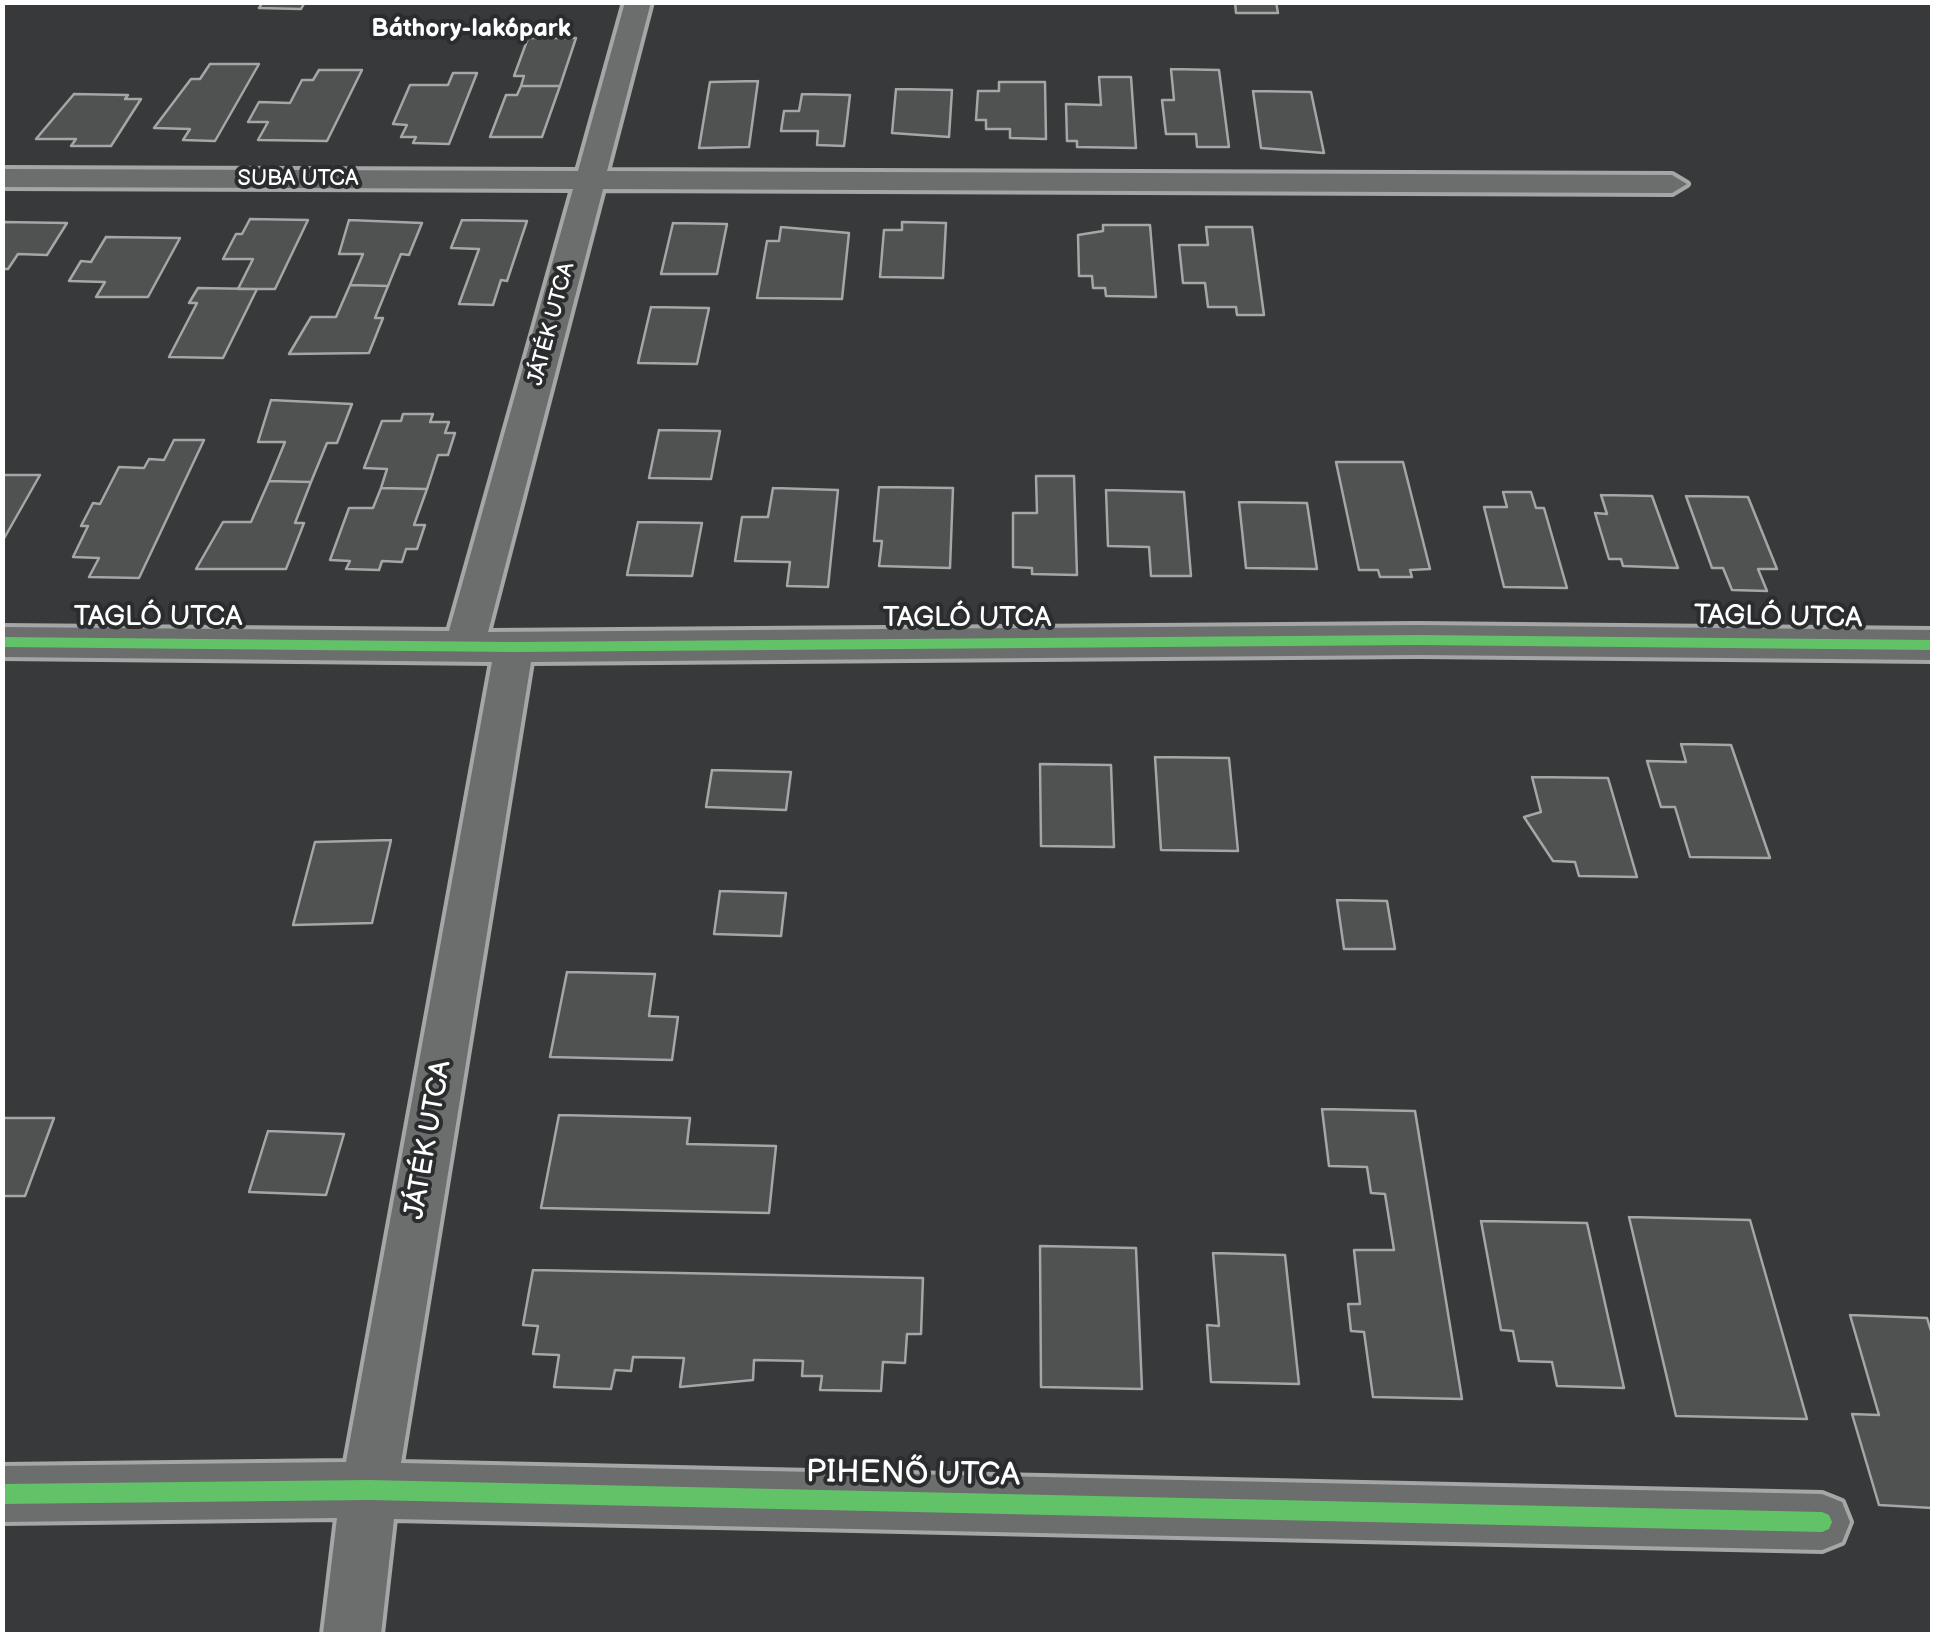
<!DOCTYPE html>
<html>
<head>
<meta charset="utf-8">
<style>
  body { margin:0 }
  #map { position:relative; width:1935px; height:1637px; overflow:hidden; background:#38393a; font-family:"Balsamiq Sans",sans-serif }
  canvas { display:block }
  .frame { position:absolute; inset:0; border:5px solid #fff; pointer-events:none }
</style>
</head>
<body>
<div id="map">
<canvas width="1935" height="1637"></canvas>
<div class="frame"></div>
</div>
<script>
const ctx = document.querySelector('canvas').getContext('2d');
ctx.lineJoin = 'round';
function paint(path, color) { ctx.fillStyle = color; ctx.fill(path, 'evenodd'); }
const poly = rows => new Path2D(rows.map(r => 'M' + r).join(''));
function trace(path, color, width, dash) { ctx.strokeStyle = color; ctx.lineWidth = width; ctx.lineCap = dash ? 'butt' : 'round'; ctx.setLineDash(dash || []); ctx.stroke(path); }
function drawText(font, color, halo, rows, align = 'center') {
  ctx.font = font + ' "Balsamiq Sans",sans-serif'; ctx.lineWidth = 8; ctx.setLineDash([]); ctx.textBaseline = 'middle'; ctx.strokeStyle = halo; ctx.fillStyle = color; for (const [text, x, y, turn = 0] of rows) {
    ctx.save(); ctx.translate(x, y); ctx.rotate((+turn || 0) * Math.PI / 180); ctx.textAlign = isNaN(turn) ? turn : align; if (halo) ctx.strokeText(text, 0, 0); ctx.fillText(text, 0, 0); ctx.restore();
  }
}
const building = poly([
  [263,2,305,2,301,9,259,8,263,2],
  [1235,2,1276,2,1278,13,1236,13,1235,2],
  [528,38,576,38,560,86,521,86,524,76,514,76,528,38],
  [210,64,259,64,215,141,183,140,190,129,154,128,191,79,200,79,210,64],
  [1171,69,1219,70,1229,147,1197,147,1196,134,1166,134,1162,100,1174,100,1171,69],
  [319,70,362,70,327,141,258,140,268,122,248,122,259,102,290,103,302,80,313,80,319,70],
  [453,73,477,73,449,144,413,143,416,137,401,137,407,125,393,124,410,85,448,85,453,73],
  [1099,77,1131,77,1136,148,1077,147,1077,141,1067,141,1066,104,1101,105,1099,77],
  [758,81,749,147,699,148,710,82,758,81],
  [999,82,1045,82,1046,139,1010,138,1010,129,986,129,986,120,976,120,978,91,999,91,999,82],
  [521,86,560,86,542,137,490,137,506,95,517,95,521,86],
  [896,89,952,90,949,137,892,133,896,89],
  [1253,91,1311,92,1324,153,1261,148,1253,91],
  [74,94,128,95,125,99,141,99,111,146,71,146,76,139,36,139,74,94],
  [802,94,850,95,844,146,817,145,818,131,781,131,784,111,799,111,802,94],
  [250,219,308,220,275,289,238,289,253,259,223,259,236,234,242,234,250,219],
  [349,220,422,223,409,255,401,254,388,286,350,285,363,254,339,254,349,220],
  [462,220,527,221,507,281,501,280,493,305,459,304,479,249,451,248,462,220],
  [2,222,67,223,47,255,18,254,8,269,2,269,2,222],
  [902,222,946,223,943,278,880,277,884,230,902,230,902,222],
  [673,223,727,224,717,274,661,274,673,223],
  [1103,225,1150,225,1156,297,1106,296,1105,288,1093,288,1092,276,1079,276,1078,235,1103,231,1103,225],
  [781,227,849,233,842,299,757,298,767,241,779,241,781,227],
  [1206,227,1252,227,1264,315,1237,315,1236,307,1208,307,1205,283,1183,283,1179,245,1208,245,1206,227],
  [106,237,180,238,148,297,96,297,105,282,69,281,81,261,91,262,106,237],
  [350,285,388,286,375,318,383,318,369,353,289,354,311,317,336,317,350,285],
  [198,288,257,289,223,358,169,357,197,303,189,303,198,288],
  [651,307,709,308,697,364,638,363,651,307],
  [271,400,352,404,337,443,327,443,311,482,269,481,285,442,258,442,271,400],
  [403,414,433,414,430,422,449,422,445,433,455,433,448,455,438,455,427,489,381,488,387,469,364,468,382,421,401,421,403,414],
  [659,430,720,431,711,479,649,478,659,430],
  [174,440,204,440,139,578,89,577,99,558,73,557,88,526,81,526,93,503,100,504,119,467,144,468,149,459,164,460,174,440],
  [1336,462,1403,462,1430,569,1410,570,1412,577,1380,577,1378,570,1359,570,1336,462],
  [2,475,40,475,2,542,2,475],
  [1036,476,1074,476,1077,575,1032,574,1032,568,1013,567,1013,513,1037,513,1036,476],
  [269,481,311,482,295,523,304,523,286,569,196,569,223,522,251,522,269,481],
  [879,487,953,488,950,568,879,566,882,541,874,541,879,487],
  [381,488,427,489,414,525,425,525,417,549,406,549,402,562,382,561,379,570,346,569,350,561,330,560,349,508,373,508,381,488],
  [773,488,838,490,828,587,787,586,790,562,735,561,742,517,768,517,773,488],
  [1106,490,1184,492,1191,576,1151,576,1149,547,1108,546,1106,490],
  [1503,492,1531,492,1536,508,1544,508,1567,588,1504,587,1484,507,1507,507,1503,492],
  [1601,495,1652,496,1678,568,1623,566,1621,559,1609,559,1595,513,1607,514,1601,495],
  [1686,496,1748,497,1777,569,1758,569,1767,591,1732,590,1723,568,1712,568,1686,496],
  [1239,502,1307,503,1317,569,1246,568,1239,502],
  [638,522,702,523,692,576,627,575,638,522],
  [1681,744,1731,745,1770,858,1690,857,1675,807,1661,807,1647,761,1686,762,1681,744],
  [1155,757,1229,758,1238,851,1161,850,1155,757],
  [1040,764,1111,765,1114,847,1041,846,1040,764],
  [712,770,791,772,786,810,706,807,712,770],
  [1532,777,1608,778,1637,877,1579,876,1575,862,1553,861,1524,817,1541,812,1532,777],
  [391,840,372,923,293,925,315,842,391,840],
  [720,891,786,893,781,936,714,934,720,891],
  [1337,900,1387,901,1395,949,1344,949,1337,900],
  [567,972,655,974,649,1016,678,1017,672,1060,550,1057,567,972],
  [1322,1109,1415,1111,1462,1399,1373,1397,1364,1332,1351,1331,1348,1304,1360,1304,1354,1250,1394,1250,1385,1194,1371,1193,1367,1167,1329,1166,1322,1109],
  [559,1115,690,1118,687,1144,776,1146,769,1213,541,1208,559,1115],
  [2,1118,54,1118,25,1196,2,1196,2,1118],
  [268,1131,344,1134,326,1195,249,1192,268,1131],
  [1629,1217,1750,1220,1807,1419,1676,1416,1629,1217],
  [1481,1221,1587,1223,1624,1388,1557,1386,1552,1362,1519,1361,1513,1331,1501,1330,1481,1221],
  [1040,1246,1136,1248,1142,1389,1041,1387,1040,1246],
  [1213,1253,1285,1255,1299,1384,1211,1382,1207,1325,1219,1326,1213,1253],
  [533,1270,923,1278,921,1334,907,1334,905,1363,883,1362,881,1391,820,1390,822,1376,802,1376,803,1361,754,1360,753,1380,680,1387,684,1358,633,1357,631,1371,615,1370,611,1389,554,1387,559,1355,533,1354,538,1326,523,1325,533,1270],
  [1850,1315,1927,1318,1932,1334,1932,1508,1879,1505,1852,1414,1879,1415,1850,1315]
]);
paint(building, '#505151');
trace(building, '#a5a6a6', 2.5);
const street = poly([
  [625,2,651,2,607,171,1672,175,1687,184,1672,193,603,189,488,632,1418,625,1932,630,1932,660,1418,655,531,662,401,1463,1822,1494,1842,1502,1850,1522,1842,1542,1822,1550,394,1519,381,1634,323,1634,337,1518,2,1522,2,1466,346,1462,492,662,2,657,2,627,449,631,573,189,4,187,2,169,578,171,625,2]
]);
trace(street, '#a5a6a6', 8);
paint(street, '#6c6d6d');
paint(poly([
  [1418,635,1932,640,1932,650,1418,645,514,652,2,647,2,637,514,642,1418,635],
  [369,1480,1822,1512,1829,1515,1832,1522,1829,1529,1822,1532,369,1500,2,1504,2,1484,369,1480]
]), '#61c268');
drawText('22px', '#fff', '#2a2d2e', [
  ["SUBA UTCA",298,179],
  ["JÁTÉK UTCA",552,324,-75]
]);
drawText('bold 25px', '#fff', '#2a2d2e', [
  ["Báthory-lakópark",471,30]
]);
drawText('28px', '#fff', '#2a2d2e', [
  ["TAGLÓ UTCA",158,618],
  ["TAGLÓ UTCA",1778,618,1],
  ["TAGLÓ UTCA",967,619],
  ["JÁTÉK UTCA",429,1140,-80]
]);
drawText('32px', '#fff', '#2a2d2e', [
  ["PIHENŐ UTCA",913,1475,1]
]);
</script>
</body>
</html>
